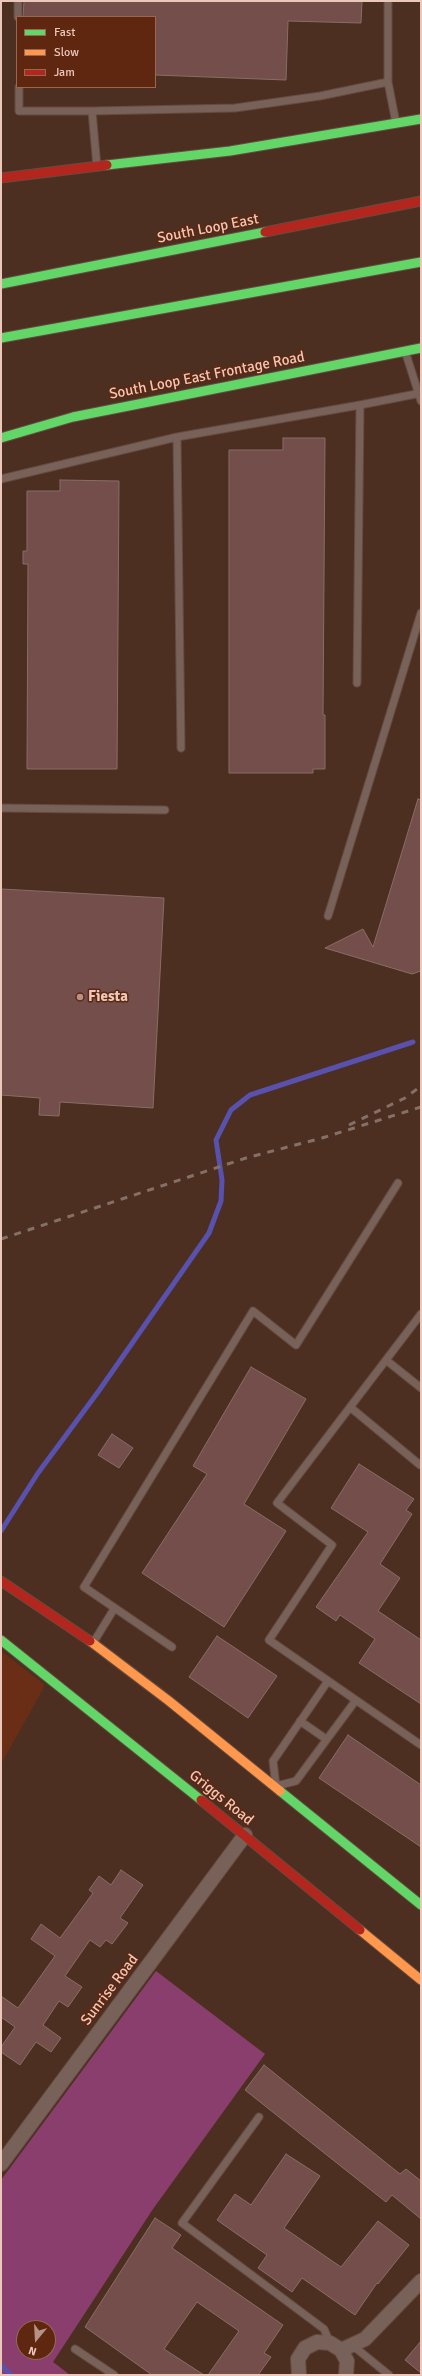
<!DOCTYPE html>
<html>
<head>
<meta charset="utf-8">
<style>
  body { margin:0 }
  #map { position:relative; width:422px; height:2376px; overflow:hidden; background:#4d2f22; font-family:Signika,sans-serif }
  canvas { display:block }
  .frame { position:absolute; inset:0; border:2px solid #ecc8bb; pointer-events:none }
  .legend { position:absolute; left:16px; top:16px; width:140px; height:72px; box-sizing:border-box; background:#5f2710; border:1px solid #976754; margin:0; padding:5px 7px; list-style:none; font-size:12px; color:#ecc8bb }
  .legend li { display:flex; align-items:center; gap:8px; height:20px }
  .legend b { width:20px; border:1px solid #976754 }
  .north { position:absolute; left:16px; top:2320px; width:40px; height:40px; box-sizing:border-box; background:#5f2710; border:1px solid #976754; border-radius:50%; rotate:198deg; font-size:11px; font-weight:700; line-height:16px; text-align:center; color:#ecc8bb }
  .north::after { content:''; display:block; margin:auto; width:14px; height:18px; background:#b49285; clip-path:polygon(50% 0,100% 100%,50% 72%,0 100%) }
</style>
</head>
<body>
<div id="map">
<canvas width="422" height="2376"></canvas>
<div class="frame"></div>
<ul class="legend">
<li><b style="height:5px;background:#63d668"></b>Fast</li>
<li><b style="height:5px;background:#ff974d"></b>Slow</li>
<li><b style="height:5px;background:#b3261e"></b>Jam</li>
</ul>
<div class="north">N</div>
</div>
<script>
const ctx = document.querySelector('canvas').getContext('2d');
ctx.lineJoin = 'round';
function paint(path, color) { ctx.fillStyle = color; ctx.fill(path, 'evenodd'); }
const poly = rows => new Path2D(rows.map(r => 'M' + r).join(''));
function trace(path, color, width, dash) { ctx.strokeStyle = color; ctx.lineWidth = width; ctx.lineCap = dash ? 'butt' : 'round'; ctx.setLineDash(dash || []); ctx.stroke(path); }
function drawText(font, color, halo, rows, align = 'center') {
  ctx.font = font + ' Signika,sans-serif'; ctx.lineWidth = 3; ctx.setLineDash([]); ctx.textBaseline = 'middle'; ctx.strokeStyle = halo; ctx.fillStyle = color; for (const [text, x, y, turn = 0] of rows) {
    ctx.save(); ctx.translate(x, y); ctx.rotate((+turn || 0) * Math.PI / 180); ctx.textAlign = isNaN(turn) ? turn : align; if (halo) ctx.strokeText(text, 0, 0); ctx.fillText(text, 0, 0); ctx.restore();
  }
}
paint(poly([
  [1,1651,44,1684,43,1689,1,1764]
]), '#692e15');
paint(poly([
  [156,1971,265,2054,153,2209,53,2362,70,2375,1,2375,1,2180],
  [24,2328,48,2328,48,2352,24,2352]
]), '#8a3e6d');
trace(poly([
  [1,1531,38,1473,98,1392,209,1233,221,1201,222,1180,216,1140,231,1110,250,1095,413,1042],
  [1,2365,11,2375]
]), '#5851ad', 5);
const building = poly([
  [24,1,362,1,361,23,288,21,286,80,155,75,155,17,23,17,24,1],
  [283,438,325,438,323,715,325,715,325,769,313,769,313,773,229,773,229,450,283,450,283,438],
  [60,480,119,481,117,769,27,769,28,564,23,564,23,551,27,551,27,491,60,491,60,480],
  [418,799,421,800,421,971,412,974,325,948,363,929,373,947,418,799],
  [1,889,164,898,153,1108,60,1102,59,1116,39,1115,40,1098,1,1095,1,889],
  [251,1367,306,1399,244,1504,286,1531,224,1627,142,1573,207,1474,193,1466,251,1367],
  [112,1434,133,1448,119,1468,98,1455,112,1434],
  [359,1464,414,1499,406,1510,412,1514,380,1564,400,1578,378,1611,421,1640,421,1704,359,1663,375,1639,340,1615,336,1621,316,1607,368,1532,331,1508,359,1464],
  [217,1636,277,1676,248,1718,189,1677,217,1636],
  [348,1735,421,1785,421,1847,319,1778,348,1735],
  [121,1870,143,1885,120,1918,128,1923,112,1944,106,1940,100,1947,90,1940,65,1976,82,1987,68,2007,59,2001,43,2025,61,2038,51,2052,36,2042,20,2065,1,2052,1,2047,15,2027,1,2017,1,1996,18,2008,55,1956,31,1939,41,1924,60,1938,93,1893,89,1890,99,1876,111,1885,121,1870],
  [264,2065,400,2174,406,2169,421,2181,421,2219,392,2195,386,2202,245,2090,264,2065],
  [286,2154,320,2176,284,2228,341,2267,378,2221,409,2245,378,2284,377,2283,355,2315,302,2278,292,2292,258,2268,267,2255,217,2220,235,2194,251,2205,286,2154],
  [155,2218,181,2235,172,2248,283,2325,264,2353,271,2357,258,2375,208,2375,239,2331,197,2302,164,2349,204,2375,152,2375,85,2327,155,2218],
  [421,2341,421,2373,405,2360,421,2341]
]);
paint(building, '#734e4a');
trace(building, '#886d67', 1);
const lane = poly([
  [18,1,18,17],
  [388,1,388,82,396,123],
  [19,87,19,111,92,111,235,108,320,96,388,82],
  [92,111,97,167],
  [405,351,421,401],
  [177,437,181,748],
  [1,479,177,437,360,405,421,393],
  [357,683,360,405],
  [1,808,165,810],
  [328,916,421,613],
  [421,1314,277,1503,332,1545,269,1640,421,1745],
  [386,1360,421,1388],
  [350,1407,420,1465,421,1463],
  [93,1643,114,1609],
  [172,1647,84,1587,253,1311,296,1345,398,1183],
  [328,1681,273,1761,276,1786,296,1781,356,1700],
  [300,1721,326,1739],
  [259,2117,182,2223,324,2329,330,2343],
  [352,2345,389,2375],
  [75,2349,114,2375]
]);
const street = poly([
  [1,2164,245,1835],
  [341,2350,365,2339,421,2281],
  [299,2375,298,2359,305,2348,317,2342,330,2343,341,2350,347,2361,346,2375]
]);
const fast = poly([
  [107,165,230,151,421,119],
  [1,284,265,232],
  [1,338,421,262],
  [1,438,73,417,421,348],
  [1,1640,201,1800],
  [280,1791,421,1905]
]);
const slow = poly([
  [90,1641,169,1701,280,1791],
  [360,1930,421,1980]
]);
const jam = poly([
  [1,178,107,165],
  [265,232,421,201],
  [1,1581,90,1641],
  [201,1800,360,1930]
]);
trace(lane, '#644b41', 9);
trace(street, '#644b41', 16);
trace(fast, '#644b41', 11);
trace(slow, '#644b41', 11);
trace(jam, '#644b41', 11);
trace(lane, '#786158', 7);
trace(street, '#786158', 14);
trace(fast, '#63d668', 9);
trace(slow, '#ff974d', 9);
trace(jam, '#b3261e', 9);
trace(poly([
  [349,1125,405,1098,421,1086],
  [1,1239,246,1158,322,1138,421,1107]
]), '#847067', 3, [7, 7]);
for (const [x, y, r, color] of [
  [80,997,4,"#b49285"]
]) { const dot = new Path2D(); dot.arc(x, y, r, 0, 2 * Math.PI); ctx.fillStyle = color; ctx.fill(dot); trace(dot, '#5f2710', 1.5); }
drawText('15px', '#ecc8bb', '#5f2710', [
  ["South Loop East",208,229,-11],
  ["South Loop East Frontage Road",207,376,-11],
  ["Griggs Road",221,1798,39],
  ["Sunrise Road",110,1990,-53]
]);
drawText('bold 15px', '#ecc8bb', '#5f2710', [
  ["Fiesta",88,997]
], 'left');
</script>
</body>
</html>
